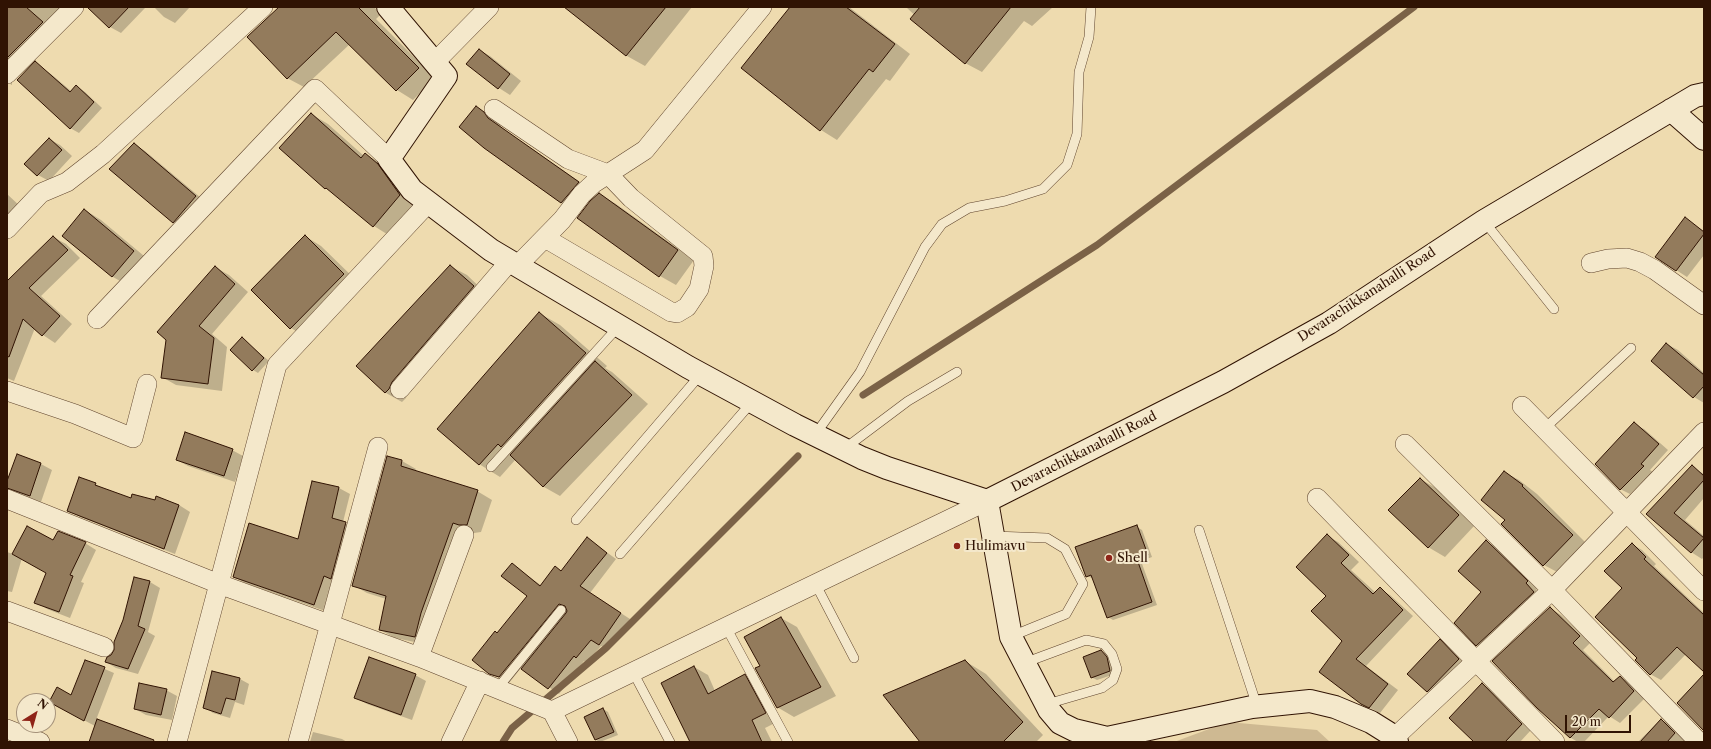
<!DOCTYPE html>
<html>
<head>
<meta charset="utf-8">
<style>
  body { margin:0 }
  #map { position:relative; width:1711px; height:749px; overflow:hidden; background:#eedbaf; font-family:"Libre Caslon Text",serif }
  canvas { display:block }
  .frame { position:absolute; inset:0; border:8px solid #301303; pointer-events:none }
  .north { position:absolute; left:16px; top:693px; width:40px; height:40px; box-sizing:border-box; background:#f4e8cb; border:1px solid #a6937b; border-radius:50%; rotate:37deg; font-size:11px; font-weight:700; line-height:16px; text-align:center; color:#301303 }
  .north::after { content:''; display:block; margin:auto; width:14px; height:18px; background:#8f2418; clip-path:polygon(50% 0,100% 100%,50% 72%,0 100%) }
  .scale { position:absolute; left:1565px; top:715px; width:66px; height:18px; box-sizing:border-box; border:2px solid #301303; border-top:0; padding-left:5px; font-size:12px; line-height:14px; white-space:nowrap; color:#301303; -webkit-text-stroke:3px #f4e8cb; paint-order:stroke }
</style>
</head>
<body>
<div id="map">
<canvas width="1711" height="749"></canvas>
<div class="frame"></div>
<div class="north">N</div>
<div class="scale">20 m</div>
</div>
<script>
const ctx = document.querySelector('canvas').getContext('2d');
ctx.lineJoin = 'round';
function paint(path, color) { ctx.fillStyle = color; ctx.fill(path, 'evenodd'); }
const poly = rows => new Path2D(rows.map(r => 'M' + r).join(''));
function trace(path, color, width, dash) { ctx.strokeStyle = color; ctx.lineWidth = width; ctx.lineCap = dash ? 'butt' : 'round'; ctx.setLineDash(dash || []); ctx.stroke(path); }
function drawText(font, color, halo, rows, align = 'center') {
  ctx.font = font + ' "Libre Caslon Text",serif'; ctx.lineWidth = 4; ctx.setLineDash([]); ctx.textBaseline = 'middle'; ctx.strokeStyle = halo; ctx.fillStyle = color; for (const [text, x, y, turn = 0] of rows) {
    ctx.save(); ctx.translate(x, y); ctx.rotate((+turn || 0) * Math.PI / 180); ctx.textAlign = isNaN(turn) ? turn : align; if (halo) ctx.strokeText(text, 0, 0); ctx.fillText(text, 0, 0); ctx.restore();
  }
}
paint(poly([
  [1228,722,1317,730,1330,742,1174,742]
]), '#ceb992');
paint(poly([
  [7,7,81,7,12,81,12,85,7,82],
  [101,7,143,7,145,8,121,33,110,27],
  [154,7,190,7,175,23,164,17],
  [281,7,374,7,381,14,376,19,435,78,413,100,397,90,350,44,304,87,287,78],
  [566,7,692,7,645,66,627,56],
  [791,7,849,7,910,54,890,81,886,79,837,140,821,130,743,68],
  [906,7,1053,7,1032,26,1024,21,982,72,965,63],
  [479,50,490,56,521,81,510,95,499,88,468,64],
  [43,69,51,74,71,91,76,86,85,92,102,108,79,133,70,128],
  [476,108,490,116,498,122,502,128,593,191,576,211,561,203,485,147],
  [311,114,328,124,364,156,365,154,382,164,416,205,390,236,374,226,335,194,325,188],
  [49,139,60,145,72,156,49,181,38,175],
  [134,144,145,151,207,203,185,228,174,222],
  [7,194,21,207,7,221],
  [599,194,616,204,694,260,676,285,660,276],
  [85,210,101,220,150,261,129,286,113,277,64,236],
  [1685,219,1704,231,1704,255,1687,277,1656,257],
  [305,236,321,246,360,284,307,338,291,328,252,290],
  [53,237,66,244,80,258,41,296,72,324,55,343,43,335,35,328,14,381,7,378,7,282],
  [450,266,467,275,489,296,408,391,406,398,402,402,386,393,357,366],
  [215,267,229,275,248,292,212,334,227,347,222,391,176,385,162,377],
  [539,313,560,325,607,366,605,368,612,372,648,404,560,496,544,487,516,459,500,477,479,464],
  [242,338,269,361,258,373,253,370],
  [1667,344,1678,350,1704,373,1704,403,1694,397],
  [1634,424,1644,429,1668,450,1650,470,1653,472,1630,494,1620,489],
  [232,450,243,456,235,482,188,466,177,460],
  [17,455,41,464,52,470,41,502,23,495,17,494,7,489,7,485],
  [402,461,416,469,415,471,477,491,492,500,481,532,474,533,467,531,429,645,395,638,380,630,386,599,367,593,353,585],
  [1692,467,1704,474,1704,498,1685,520,1704,536,1704,557,1702,559,1691,552,1647,514],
  [1504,472,1519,480,1537,494,1587,544,1559,573,1544,565,1507,520],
  [1420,479,1436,488,1475,525,1445,557,1428,547],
  [95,484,106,490,131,500,155,501,157,497,179,505,190,512,175,554,80,517,69,511],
  [339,488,350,494,343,522,357,529,325,611,245,583,234,577,298,540],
  [1137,527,1142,530,1152,557,1141,561,1157,605,1113,620,1108,617,1094,579,1087,576],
  [1327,536,1338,542,1359,562,1351,570,1376,593,1380,589,1390,595,1413,616,1366,666,1398,690,1380,713,1362,704,1344,641,1327,596],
  [587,538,616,559,590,593,630,619,609,650,601,646,586,663,584,661,559,694,521,668,509,683,490,673,498,634,528,596,512,564,542,586,556,568,562,571],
  [54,541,85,543,96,550,81,582,84,583,70,618,47,609,36,602,47,572,22,558,12,592,7,591,7,552,13,554],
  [1487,542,1498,548,1538,588,1536,590,1541,594,1488,651,1477,645],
  [1632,544,1642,550,1656,564,1654,566,1704,613,1704,671,1686,654,1661,680,1650,674,1638,658,1624,588],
  [135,578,150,582,160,588,148,632,155,636,138,674,116,668,106,662,115,651],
  [1550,608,1561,615,1590,643,1583,650,1615,682,1620,677,1631,683,1645,698,1620,723,1609,716,1584,742,1578,742,1571,738,1493,661],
  [781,618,797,627,836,696,794,717,777,707],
  [1440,641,1451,647,1469,666,1438,698,1427,691],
  [1101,651,1107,654,1112,661,1115,674,1097,680,1091,677],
  [86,661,114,673,96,720,125,730,134,742,90,742,95,726,59,707,72,697],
  [965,661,986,674,1043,735,1036,742,921,742],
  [694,667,708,675,715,691,744,675,758,683,779,721,765,728,772,742,691,742],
  [213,672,240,679,249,684,244,705,235,702,230,718,213,713,204,707],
  [415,675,426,681,412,720,367,704,356,698],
  [1482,684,1492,690,1531,730,1520,742,1475,742],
  [166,690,177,696,172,720,146,715,135,709],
  [603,709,608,712,618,735,600,742,596,740],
  [1662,720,1672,726,1687,742,1638,742,1656,724,1658,725],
  [313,732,342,739,347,742,310,742]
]), '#0003');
trace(poly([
  [863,395,1097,245,1414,7],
  [503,742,512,728,606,648,798,456]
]), '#7b6247', 7);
const building = poly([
  [7,7,26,7,43,22,7,58,7,7],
  [87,7,129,7,109,28,87,7],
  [279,7,358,7,419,68,396,91,336,32,287,79,247,37,279,7],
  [564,7,666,7,626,56,564,7],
  [790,7,846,7,895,44,873,72,869,69,820,131,741,68,790,7],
  [920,7,1011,7,965,64,910,19,920,7],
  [479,49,510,74,498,89,466,64,479,49],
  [35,61,70,92,76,85,94,102,70,129,17,80,35,61],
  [476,106,484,112,488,118,579,182,561,203,484,148,459,127,476,106],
  [311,113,361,158,365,153,378,164,400,195,373,227,326,188,325,189,279,148,311,113],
  [49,138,62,150,37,176,24,164,49,138],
  [134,143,196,196,173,223,109,169,134,143],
  [599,193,678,250,659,277,577,218,590,201,599,193],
  [84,209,134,251,112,277,62,236,84,209],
  [1685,217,1704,232,1704,234,1676,271,1655,257,1685,217],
  [305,235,344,274,290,329,251,290,305,235],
  [53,236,68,250,29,288,60,316,42,336,23,319,9,357,7,356,7,281,53,236],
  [450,265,474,286,392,382,389,389,385,393,356,366,450,265],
  [215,266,235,284,199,326,214,338,208,384,161,378,166,340,157,332,215,266],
  [539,312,586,353,501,447,498,444,479,465,437,429,539,312],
  [242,337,264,358,252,371,230,350,242,337],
  [1666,343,1704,375,1704,386,1693,398,1651,361,1666,343],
  [595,361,632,395,543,487,510,455,595,361],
  [1634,422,1659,444,1641,464,1644,466,1620,490,1595,464,1634,422],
  [185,432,233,449,224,476,176,460,185,432],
  [17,454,41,463,30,496,7,488,7,481,17,454],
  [387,456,402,460,401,466,478,490,467,525,459,525,453,523,421,613,415,637,379,630,386,596,352,586,387,456],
  [1692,465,1704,476,1704,480,1674,513,1704,538,1691,553,1646,514,1692,465],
  [1504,471,1523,485,1522,486,1573,535,1543,566,1501,524,1505,520,1481,500,1504,471],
  [79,477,96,483,95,485,131,498,132,494,155,500,156,496,179,505,164,549,67,511,79,477],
  [1420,478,1459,515,1428,548,1388,510,1420,478],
  [312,481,339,487,332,518,346,522,331,579,324,576,314,605,233,577,249,523,298,539,312,481],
  [1137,525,1148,555,1137,559,1152,602,1107,618,1091,575,1086,577,1075,547,1137,525],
  [27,526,53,540,58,531,86,542,70,575,73,576,59,612,34,603,46,573,12,554,27,526],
  [1327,534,1349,555,1341,563,1373,594,1380,587,1403,610,1356,659,1388,684,1369,708,1361,704,1319,672,1342,641,1311,611,1326,596,1296,567,1327,534],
  [587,537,607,553,580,586,621,613,599,645,591,640,576,658,574,656,548,689,521,669,566,613,567,611,565,606,559,604,499,677,489,674,472,660,495,631,497,633,527,596,501,576,512,563,540,586,555,566,561,571,587,537],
  [1486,540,1528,581,1526,583,1534,592,1476,646,1454,623,1481,592,1458,571,1486,540],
  [1632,543,1646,557,1644,559,1704,615,1704,672,1677,647,1650,675,1635,660,1637,658,1595,617,1622,588,1604,571,1632,543],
  [134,577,150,581,138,626,145,629,128,669,105,662,107,657,111,655,114,650,114,642,123,620,134,577],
  [1550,607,1580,636,1573,643,1613,682,1620,676,1634,691,1609,718,1599,709,1570,738,1537,708,1492,661,1550,607],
  [781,617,821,687,777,708,755,668,760,666,744,637,781,617],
  [1440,639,1459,659,1427,692,1407,674,1440,639],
  [1101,650,1107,657,1110,671,1091,678,1083,657,1101,650],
  [369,657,416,674,401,715,354,698,369,657],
  [85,660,105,667,84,721,49,702,57,687,71,695,85,660],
  [965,660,1023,722,1003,742,920,742,883,695,965,660],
  [694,666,708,694,745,674,766,713,752,720,762,742,690,742,661,683,694,666],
  [212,671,240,678,235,700,226,698,221,714,203,708,212,671],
  [1704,674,1704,731,1677,703,1704,674],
  [139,683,167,689,161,715,134,709,139,683],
  [1482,683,1522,724,1505,742,1474,742,1449,718,1482,683],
  [603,708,614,732,595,740,584,717,603,708],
  [97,719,154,740,153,742,89,742,97,719],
  [1661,719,1675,733,1667,742,1640,742,1661,719]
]);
paint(building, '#937b5c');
trace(building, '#301303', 1);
const lane = poly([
  [1484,221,1554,309],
  [1545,428,1631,348],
  [815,435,860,372,925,247,942,224,969,208,1005,201,1043,189,1067,165,1077,134,1079,72,1089,37,1091,7],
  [844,449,908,401,957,372],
  [491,467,619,326],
  [576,520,701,374],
  [1199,530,1257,706],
  [994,536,1047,538,1065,549,1083,584,1066,614,1012,636],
  [620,554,752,402],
  [815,583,854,658],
  [726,627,788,742],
  [1024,663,1086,640,1104,644,1112,654,1117,669,1113,680,1102,688,1047,704],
  [633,672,670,742],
  [497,689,561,610]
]);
const street = poly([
  [434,63,489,7],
  [7,74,74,7],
  [494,109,568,159,608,174,645,150,762,7],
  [7,229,41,193,67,182,103,154,263,7],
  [1591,263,1608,259,1627,258,1640,262,1655,270,1704,305],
  [518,265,562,220,582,194,594,183,608,174,631,198,703,256,704,266,699,289,687,307,677,313,671,312,545,238],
  [97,319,315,89,389,159],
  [400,389,510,261],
  [7,391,75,414,133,438,147,384],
  [1522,406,1704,591],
  [1405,444,1552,590,1699,742],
  [1317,498,1555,742],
  [7,499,219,584,419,657,552,711,568,742],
  [7,611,104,647],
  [419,657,464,535],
  [552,711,987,501],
  [7,729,40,742],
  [1395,737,1552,590,1704,432],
  [177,742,277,365,429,202],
  [298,742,378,447],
  [451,742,480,681]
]);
const secondary = poly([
  [388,7,446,76,389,159,412,190,491,250,688,367,795,425,862,458,887,468,987,501],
  [1671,110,1704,139],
  [987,501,1223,382,1329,323,1484,221,1695,96,1704,94],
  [987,501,1011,637,1049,710,1060,723,1074,730,1107,738,1252,707,1310,701,1335,707,1371,722,1395,737,1397,742]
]);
trace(lane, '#60452e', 10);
trace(street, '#60452e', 20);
trace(secondary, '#301303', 24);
trace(lane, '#f4e8cb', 9);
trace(street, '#f4e8cb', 19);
trace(secondary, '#f4e8cb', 22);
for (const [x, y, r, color] of [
  [957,546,4,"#8f2418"],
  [1109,558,4,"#8f2418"]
]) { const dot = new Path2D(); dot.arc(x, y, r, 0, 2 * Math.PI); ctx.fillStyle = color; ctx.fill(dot); trace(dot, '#f4e8cb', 1.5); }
drawText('13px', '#301303', '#f4e8cb', [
  ["Devarachikkanahalli Road",1367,295,-33],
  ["Devarachikkanahalli Road",1084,452,-27]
]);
drawText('13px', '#301303', '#f4e8cb', [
  ["Hulimavu",965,546],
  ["Shell",1117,558]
], 'left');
</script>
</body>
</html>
